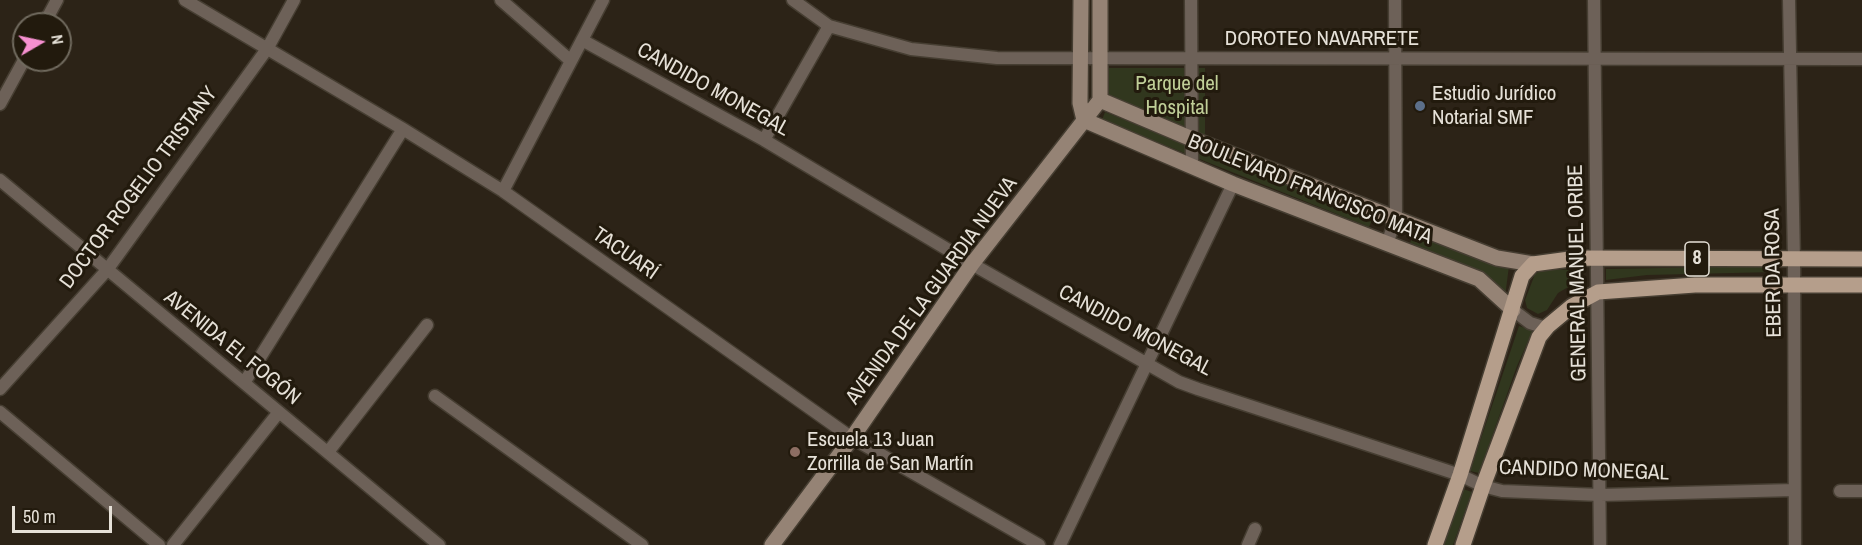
<!DOCTYPE html>
<html>
<head>
<meta charset="utf-8">
<style>
  body { margin:0 }
  #map { position:relative; width:1862px; height:545px; overflow:hidden; background:#2c2317; font-family:"Archivo Narrow",sans-serif }
  canvas { display:block }
  .north { position:absolute; left:12px; top:12px; width:60px; height:60px; box-sizing:border-box; background:#221a0d; border:2px solid #706a5e; border-radius:50%; rotate:81deg; font-size:16px; font-weight:700; line-height:24px; text-align:center; color:#e6e1d8 }
  .north::after { content:''; display:block; margin:auto; width:21px; height:27px; background:#f690d0; clip-path:polygon(50% 0,100% 100%,50% 72%,0 100%) }
  .scale { position:absolute; left:12px; top:506px; width:100px; height:27px; box-sizing:border-box; border:3px solid #e6e1d8; border-top:0; padding-left:8px; font-size:18px; line-height:21px; white-space:nowrap; color:#e6e1d8; -webkit-text-stroke:4px #221a0d; paint-order:stroke }
</style>
</head>
<body>
<div id="map">
<canvas width="1862" height="545"></canvas>
<div class="north">N</div>
<div class="scale">50 m</div>
</div>
<script>
const ctx = document.querySelector('canvas').getContext('2d');
ctx.lineJoin = 'round';
function paint(path, color) { ctx.fillStyle = color; ctx.fill(path, 'evenodd'); }
const poly = rows => new Path2D(rows.map(r => 'M' + r).join(''));
function trace(path, color, width, dash) { ctx.strokeStyle = color; ctx.lineWidth = width; ctx.lineCap = dash ? 'butt' : 'round'; ctx.setLineDash(dash || []); ctx.stroke(path); }
function drawText(font, color, halo, rows, align = 'center') {
  ctx.font = font + ' "Archivo Narrow",sans-serif'; ctx.lineWidth = 6; ctx.setLineDash([]); ctx.textBaseline = 'middle'; ctx.strokeStyle = halo; ctx.fillStyle = color; for (const [text, x, y, turn = 0] of rows) {
    ctx.save(); ctx.translate(x, y); ctx.rotate((+turn || 0) * Math.PI / 180); ctx.textAlign = isNaN(turn) ? turn : align; if (halo) ctx.strokeText(text, 0, 0); ctx.fillText(text, 0, 0); ctx.restore();
  }
}
paint(poly([
  [1108,68,1205,68,1205,138,1107,96],
  [1105,112,1373,218,1369,227,1102,120],
  [1414,234,1485,262,1509,266,1505,297,1409,245],
  [1775,266,1775,272,1647,275,1606,280,1606,269],
  [1545,269,1577,270,1579,272,1579,277,1575,283,1558,293,1547,310,1538,314,1527,308,1525,300,1535,274],
  [1519,326,1533,330,1517,366,1479,473,1470,471],
  [1463,489,1472,492,1453,545,1444,545]
]), '#31371e');
const street = poly([
  [185,0,403,129,503,191,852,438,1039,545],
  [501,0,571,61],
  [793,0,829,26,911,49,997,58,1862,59],
  [1191,0,1192,166],
  [1594,0,1600,545],
  [1789,0,1794,260,1795,545],
  [44,24,57,0],
  [582,40,764,140,972,264,1179,382,1198,389,1460,475,1483,486,1502,491,1600,495,1794,490],
  [0,104,24,60],
  [764,140,829,26],
  [0,180,439,545],
  [503,191,603,0],
  [1387,244,1396,218,1395,0],
  [1513,310,1530,323,1543,327,1548,326],
  [244,383,403,129],
  [0,389,107,270,267,49,294,0],
  [435,396,642,545],
  [0,412,159,545],
  [328,452,427,325],
  [1840,491,1862,491],
  [173,545,279,412],
  [1060,545,1233,184],
  [1248,545,1255,529]
]);
const secondary = poly([
  [1081,0,1080,103,1084,120],
  [1100,100,1192,139,1497,258,1533,264],
  [1084,120,1233,184,1479,279,1513,310],
  [772,545,852,438,972,264,1100,100,1100,0]
]);
const primary = poly([
  [1435,545,1460,475,1522,276,1533,264,1577,258,1862,259],
  [1463,545,1483,486,1539,337,1548,326,1572,306,1598,292,1695,285,1862,285]
]);
trace(street, '#463e32', 15);
trace(secondary, '#463e32', 18);
trace(primary, '#463e32', 18);
trace(street, '#6d6158', 12);
trace(secondary, '#958375', 15);
trace(primary, '#b59e8b', 15);
for (const [x, y, r, color] of [
  [1420,106,6,"#5c6f8a"],
  [795,452,6,"#8d6e63"]
]) { const dot = new Path2D(); dot.arc(x, y, r, 0, 2 * Math.PI); ctx.fillStyle = color; ctx.fill(dot); trace(dot, '#221a0d', 2); }
for (const [x, y, w] of [
  [1697,259,24]
]) { const box = new Path2D(); box.roundRect(x - w / 2, y - 17, w, 34, 4.5); ctx.fillStyle = '#221a0d'; ctx.fill(box); trace(box, '#e6e1d8', 1.5); }
drawText('bold 20px', '#e6e1d8', null, [
  ["8",1697,259]
]);
drawText('21px', '#e6e1d8', '#221a0d', [
  ["DOROTEO NAVARRETE",1322,39],
  ["CANDIDO MONEGAL",713,90,29],
  ["DOCTOR ROGELIO TRISTANY",139,188,-53],
  ["BOULEVARD FRANCISCO MATA",1310,190,22],
  ["TACUARÍ",625,254,35],
  ["GENERAL MANUEL ORIBE",1578,273,-91],
  ["EBER DA ROSA",1774,273,-91],
  ["AVENIDA DE LA GUARDIA NUEVA",932,291,-54],
  ["CANDIDO MONEGAL",1135,331,28],
  ["AVENIDA EL FOGÓN",232,348,39],
  ["CANDIDO MONEGAL",1584,471,2]
]);
drawText('21px', '#c0cf98', '#221a0d', [
  ["Parque del",1177,84],
  ["Hospital",1177,108]
]);
drawText('21px', '#e6e1d8', '#221a0d', [
  ["Estudio Jurídico",1432,94],
  ["Notarial SMF",1432,118],
  ["Escuela 13 Juan",807,440],
  ["Zorrilla de San Martín",807,464]
], 'left');
</script>
</body>
</html>
